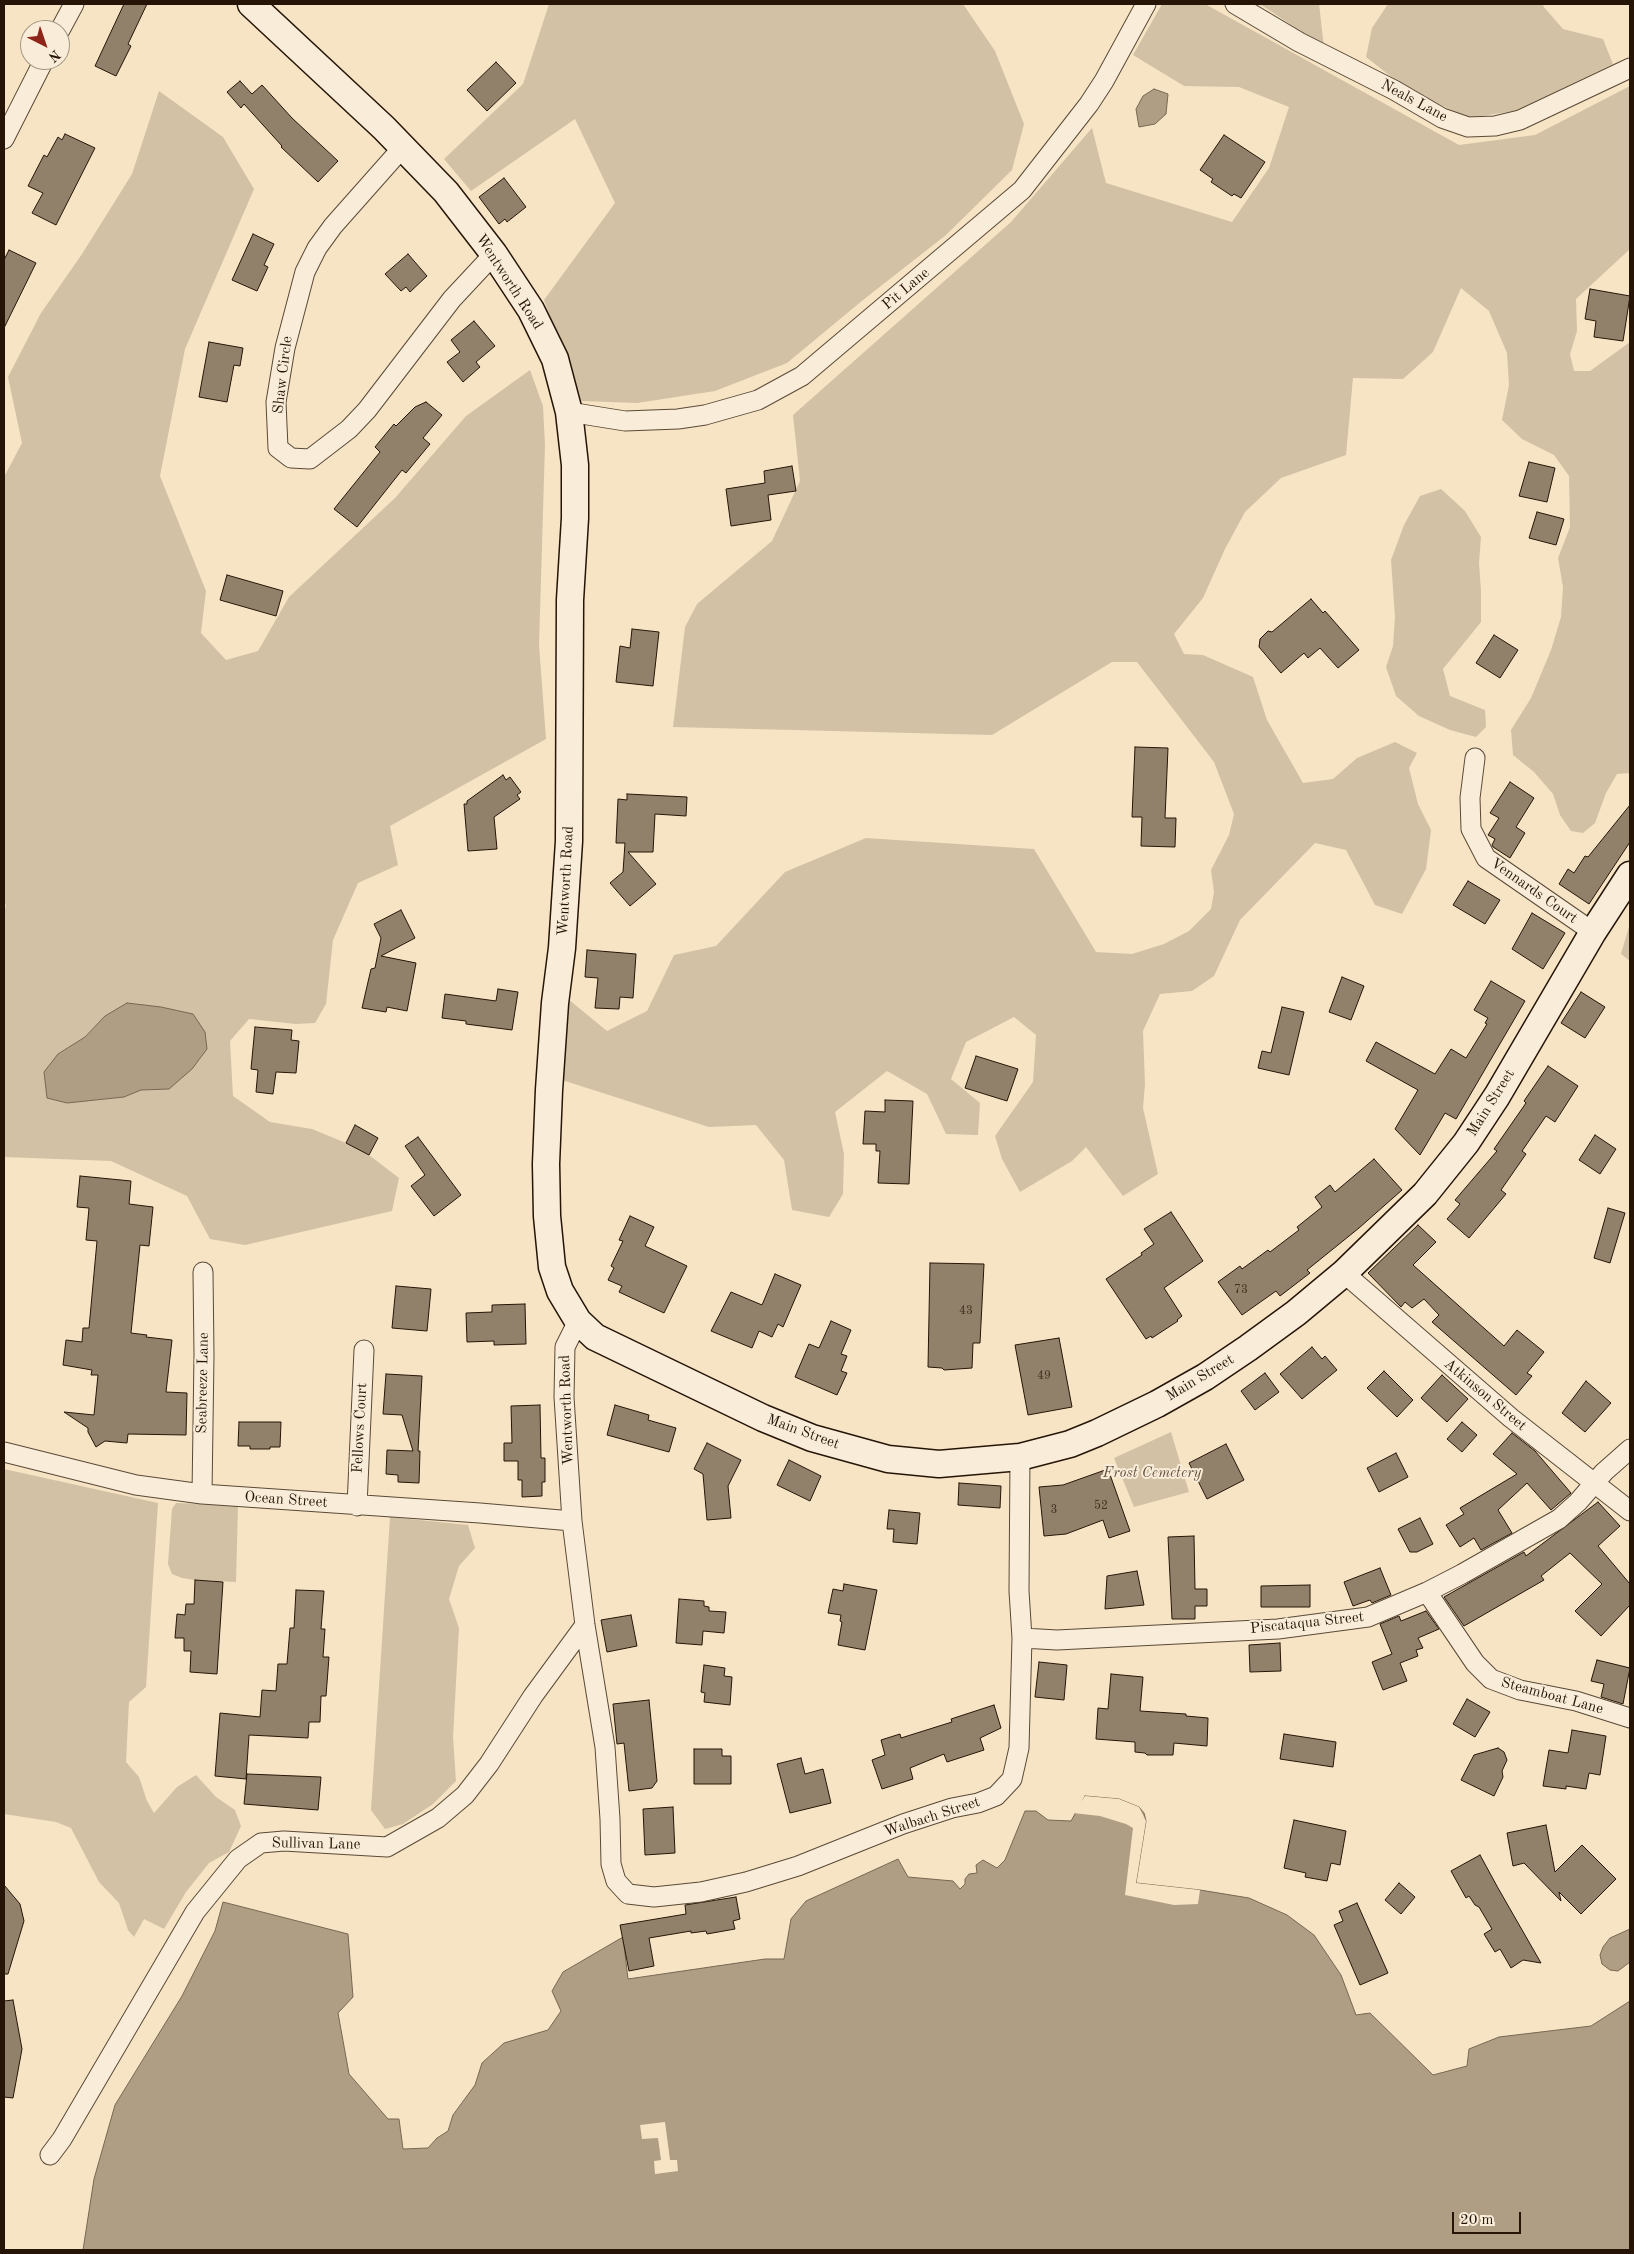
<!DOCTYPE html>
<html>
<head>
<meta charset="utf-8">
<style>
  body { margin:0 }
  #map { position:relative; width:1634px; height:2254px; overflow:hidden; background:#f6e4c5; font-family:"Old Standard TT",serif }
  canvas { display:block }
  .frame { position:absolute; inset:0; border:5px solid #261507; pointer-events:none }
  .north { position:absolute; left:20px; top:20px; width:50px; height:50px; box-sizing:border-box; background:#f9edd9; border:1px solid #a59785; border-radius:50%; rotate:139deg; font-size:14px; font-weight:700; line-height:20px; text-align:center; color:#261507 }
  .north::after { content:''; display:block; margin:auto; width:18px; height:22px; background:#8f2418; clip-path:polygon(50% 0,100% 100%,50% 72%,0 100%) }
  .scale { position:absolute; left:1452px; top:2212px; width:69px; height:22px; box-sizing:border-box; border:2px solid #261507; border-top:0; padding-left:6px; font-size:15px; line-height:18px; white-space:nowrap; color:#261507; -webkit-text-stroke:4px #f9edd9; paint-order:stroke }
</style>
</head>
<body>
<div id="map">
<canvas width="1634" height="2254"></canvas>
<div class="frame"></div>
<div class="north">N</div>
<div class="scale">20 m</div>
</div>
<script>
const ctx = document.querySelector('canvas').getContext('2d');
ctx.lineJoin = 'round';
function paint(path, color) { ctx.fillStyle = color; ctx.fill(path, 'evenodd'); }
const poly = rows => new Path2D(rows.map(r => 'M' + r).join(''));
function trace(path, color, width, dash) { ctx.strokeStyle = color; ctx.lineWidth = width; ctx.lineCap = dash ? 'butt' : 'round'; ctx.setLineDash(dash || []); ctx.stroke(path); }
function drawText(font, color, halo, rows, align = 'center') {
  ctx.font = font + ' "Old Standard TT",serif'; ctx.lineWidth = 4; ctx.setLineDash([]); ctx.textBaseline = 'middle'; ctx.strokeStyle = halo; ctx.fillStyle = color; for (const [text, x, y, turn = 0] of rows) {
    ctx.save(); ctx.translate(x, y); ctx.rotate((+turn || 0) * Math.PI / 180); ctx.textAlign = isNaN(turn) ? turn : align; if (halo) ctx.strokeText(text, 0, 0); ctx.fillText(text, 0, 0); ctx.restore();
  }
}
paint(poly([
  [549,4,963,4,995,51,1024,124,1012,170,946,235,863,300,787,363,715,391,637,403,581,401,544,300,615,203,575,119,471,191,444,159,523,84],
  [1162,4,1205,4,1459,145,1535,135,1630,86,1630,249,1576,299,1577,331,1570,354,1574,371,1590,371,1630,342,1630,773,1617,774,1606,793,1595,823,1583,833,1571,831,1560,815,1553,794,1534,772,1513,755,1511,730,1531,698,1551,650,1561,617,1563,587,1558,558,1570,527,1569,476,1554,455,1522,439,1502,420,1509,385,1507,353,1489,311,1461,288,1433,352,1403,379,1353,378,1346,455,1281,478,1245,512,1225,549,1203,598,1174,634,1184,654,1203,655,1253,677,1267,720,1303,783,1333,779,1357,758,1395,742,1417,753,1409,768,1418,804,1431,830,1426,869,1402,914,1375,905,1346,850,1315,843,1240,920,1214,976,1192,991,1160,994,1143,1031,1145,1084,1143,1108,1158,1174,1123,1196,1086,1147,1072,1161,1020,1192,1002,1159,995,1136,1033,1082,1036,1035,1014,1017,966,1042,951,1079,980,1103,978,1135,946,1134,927,1094,887,1071,835,1112,844,1154,843,1194,829,1217,792,1210,784,1160,756,1125,709,1127,562,1080,568,999,607,1031,647,1011,674,955,716,946,785,872,866,838,1034,849,1096,952,1132,954,1164,944,1189,931,1211,909,1214,892,1211,870,1229,835,1234,814,1214,762,1137,662,1112,662,992,735,673,727,685,627,697,604,772,541,800,481,793,415,1011,222,1092,128,1106,183,1232,222,1269,168,1289,107,1239,87,1184,86,1133,55],
  [1260,4,1319,4,1324,47],
  [1388,4,1545,4,1543,6,1563,29,1603,39,1613,64,1515,111,1468,118,1407,89,1366,57,1372,28],
  [159,91,223,137,254,189,185,349,160,476,206,591,201,633,226,660,258,651,289,597,395,498,466,416,530,370,543,406,545,445,539,645,546,739,390,826,398,865,358,883,333,940,326,1004,315,1023,296,1024,249,1019,230,1041,233,1096,270,1122,312,1129,346,1143,369,1155,399,1178,392,1211,245,1245,210,1239,187,1196,111,1161,4,1157,4,913,6,905,4,903,4,477,22,443,8,377,41,313,82,254,132,174],
  [105,1016,169,1089,141,1090,124,1097,67,1103,58,1054,85,1037],
  [1441,489,1465,511,1481,537,1479,563,1481,591,1481,622,1443,669,1450,696,1485,710,1486,727,1476,737,1450,730,1419,716,1396,696,1386,667,1393,646,1395,617,1391,560,1404,525,1420,496],
  [1630,923,1630,961,1621,954],
  [1171,1432,1189,1492,1134,1507,1114,1458],
  [4,1469,158,1503,146,1687,129,1702,126,1762,139,1777,147,1801,154,1813,177,1787,196,1775,216,1797,235,1810,241,1826,229,1852,209,1863,186,1892,164,1929,144,1919,134,1937,128,1930,119,1903,99,1882,71,1828,56,1822,4,1814],
  [176,1503,238,1505,236,1582,195,1580,182,1578,172,1574,168,1564,172,1509],
  [390,1517,468,1525,475,1548,459,1566,449,1599,459,1628,453,1737,456,1781,433,1804,403,1824,385,1829,371,1810]
]), '#d3c1a5');
const water = poly([
  [1154,89,1168,94,1166,114,1155,124,1139,127,1136,109,1143,96,1154,89],
  [127,1003,161,1007,193,1014,205,1032,207,1049,192,1069,169,1089,141,1090,124,1097,67,1103,47,1098,44,1072,58,1054,85,1037,105,1016,127,1003],
  [1085,1796,1119,1799,1139,1807,1144,1813,1146,1821,1136,1883,1200,1890,1249,1898,1287,1915,1314,1935,1341,1975,1356,2015,1370,2013,1433,2075,1467,2066,1469,2049,1499,2037,1591,2026,1630,2001,1630,2250,83,2250,94,2179,115,2105,182,1996,215,1931,223,1902,348,1934,353,1997,338,2013,349,2074,388,2119,399,2119,403,2149,428,2148,437,2138,448,2131,453,2115,475,2085,482,2063,504,2043,548,2030,561,2011,552,1991,563,1972,623,1937,628,1979,765,1959,784,1959,791,1919,806,1901,898,1859,908,1877,953,1881,960,1889,965,1884,965,1879,969,1874,977,1873,976,1865,983,1860,997,1868,1005,1860,1025,1811,1036,1811,1048,1820,1071,1821,1085,1796],
  [1630,1929,1630,1962,1618,1971,1610,1970,1602,1964,1600,1955,1603,1947,1610,1938,1630,1929]
]);
paint(water, '#af9e84');
trace(water, '#786752', 1);
paint(poly([
  [1085,1796,1119,1799,1139,1807,1146,1821,1136,1883,1200,1890,1198,1904,1174,1905,1125,1895,1133,1828,1126,1824,1100,1816,1073,1813],
  [665,2122,670,2160,677,2160,678,2171,655,2174,654,2161,661,2160,658,2138,642,2139,640,2125]
]), '#f6e4c5');
const building = poly([
  [124,4,147,4,128,44,131,46,116,76,95,66,124,4],
  [496,62,516,83,487,111,467,90,496,62],
  [240,81,252,94,262,85,292,118,338,161,318,182,281,147,282,146,244,104,241,108,227,92,240,81],
  [65,134,95,148,56,225,32,213,43,193,28,186,44,155,47,157,58,137,62,140,65,134],
  [1224,135,1265,162,1241,198,1234,194,1232,196,1211,182,1213,179,1200,170,1224,135],
  [504,178,526,207,507,222,505,219,499,224,479,197,504,178],
  [253,234,274,244,264,265,268,267,257,291,232,280,253,234],
  [9,250,36,263,4,328,4,260,9,250],
  [408,254,427,276,410,292,406,287,401,291,385,274,408,254],
  [1590,289,1630,296,1623,341,1594,337,1596,321,1585,319,1590,289],
  [474,321,495,346,476,362,480,367,463,382,447,362,460,352,451,340,474,321],
  [209,342,243,348,240,366,234,365,227,402,199,397,209,342],
  [426,402,442,415,423,438,430,444,406,473,402,470,357,527,334,509,380,452,375,447,394,424,396,426,415,407,426,402],
  [1529,462,1555,468,1547,502,1519,496,1529,462],
  [792,466,796,491,768,495,771,520,731,526,726,489,765,483,764,471,792,466],
  [1537,512,1564,519,1556,545,1529,538,1537,512],
  [227,575,283,591,276,616,220,600,227,575],
  [1311,599,1323,613,1325,611,1359,650,1338,668,1320,648,1308,658,1304,653,1281,673,1259,647,1260,639,1268,631,1272,632,1311,599],
  [632,629,659,632,653,686,616,682,620,646,630,648,632,629],
  [1494,635,1518,650,1500,678,1476,663,1494,635],
  [1135,747,1168,748,1165,818,1176,818,1175,847,1141,846,1142,817,1132,817,1135,747],
  [503,775,506,780,510,777,521,792,517,795,520,799,494,817,497,849,468,851,464,804,467,804,467,801,503,775],
  [1510,782,1534,798,1516,827,1525,833,1510,858,1493,847,1492,845,1495,839,1488,835,1499,818,1490,813,1510,782],
  [627,794,687,797,686,816,655,814,653,852,628,852,656,884,630,906,610,883,623,872,625,843,616,843,618,799,627,800,627,794],
  [1630,805,1630,842,1589,904,1559,884,1568,869,1574,873,1585,856,1588,857,1630,805],
  [1468,881,1500,900,1485,924,1453,905,1468,881],
  [401,910,415,938,381,956,416,963,407,1011,387,1007,386,1012,362,1008,371,969,375,968,381,938,374,924,401,910],
  [1532,913,1565,933,1543,969,1512,949,1532,913],
  [587,950,636,954,633,998,620,997,619,1009,595,1008,598,978,585,977,587,950],
  [1342,977,1364,986,1351,1020,1329,1012,1342,977],
  [1491,981,1525,1001,1456,1119,1445,1113,1420,1155,1395,1129,1418,1090,1366,1061,1376,1042,1435,1074,1451,1049,1466,1058,1487,1024,1485,1023,1488,1018,1474,1010,1491,981],
  [498,989,518,992,512,1030,466,1024,466,1021,442,1018,445,994,496,1001,498,989],
  [1581,992,1605,1007,1585,1038,1561,1023,1581,992],
  [1282,1007,1304,1012,1289,1075,1258,1068,1262,1051,1271,1053,1282,1007],
  [255,1027,292,1030,291,1040,299,1041,296,1073,276,1072,273,1094,256,1092,258,1070,251,1069,255,1027],
  [976,1056,1018,1069,1007,1101,965,1088,976,1056],
  [1548,1066,1578,1086,1555,1122,1546,1116,1522,1151,1526,1154,1501,1190,1506,1194,1469,1238,1447,1219,1460,1204,1455,1200,1497,1151,1494,1149,1526,1103,1524,1101,1548,1066],
  [885,1100,913,1101,909,1184,878,1183,880,1151,876,1151,876,1144,863,1144,865,1111,885,1112,885,1100],
  [355,1125,378,1138,369,1155,346,1143,355,1125],
  [1595,1135,1616,1149,1600,1174,1579,1160,1595,1135],
  [418,1137,461,1195,434,1216,411,1186,425,1175,405,1146,418,1137],
  [1374,1159,1402,1190,1359,1228,1307,1270,1310,1273,1280,1296,1276,1291,1242,1315,1218,1282,1240,1266,1242,1269,1268,1250,1270,1252,1299,1230,1297,1227,1322,1207,1315,1197,1330,1185,1335,1192,1374,1159],
  [80,1176,131,1181,129,1204,153,1207,149,1246,140,1245,131,1333,147,1335,146,1337,172,1340,166,1392,187,1393,186,1435,128,1434,127,1443,105,1441,96,1447,88,1432,88,1428,64,1412,94,1415,98,1375,91,1375,92,1370,63,1365,66,1340,82,1342,83,1328,89,1328,97,1241,86,1240,89,1208,77,1207,80,1176],
  [1608,1208,1625,1213,1610,1263,1594,1258,1608,1208],
  [1171,1212,1203,1261,1164,1288,1182,1316,1177,1320,1178,1321,1152,1338,1151,1336,1146,1339,1106,1279,1142,1255,1141,1253,1154,1244,1144,1229,1171,1212],
  [630,1216,654,1227,645,1246,687,1266,664,1313,619,1292,622,1286,608,1280,614,1268,611,1266,623,1241,619,1240,630,1216],
  [1418,1225,1436,1242,1413,1265,1504,1346,1517,1330,1544,1352,1527,1373,1532,1376,1516,1395,1432,1322,1439,1315,1424,1299,1412,1308,1405,1302,1401,1307,1368,1273,1418,1225],
  [930,1263,984,1264,980,1343,973,1343,972,1368,944,1370,942,1368,928,1367,930,1263],
  [775,1274,801,1285,783,1327,778,1324,772,1337,759,1331,752,1348,711,1331,731,1292,762,1305,775,1274],
  [396,1286,431,1289,427,1331,392,1328,396,1286],
  [525,1304,526,1344,494,1345,494,1341,467,1342,466,1313,492,1312,492,1305,525,1304],
  [831,1321,851,1330,841,1354,847,1356,841,1371,847,1373,837,1395,795,1377,809,1344,819,1348,831,1321],
  [1059,1338,1072,1407,1028,1415,1015,1345,1059,1338],
  [1312,1347,1322,1359,1325,1356,1337,1370,1302,1399,1280,1374,1312,1347],
  [1384,1371,1413,1400,1397,1417,1367,1388,1384,1371],
  [1265,1373,1279,1392,1255,1410,1241,1391,1265,1373],
  [386,1374,422,1376,418,1451,420,1451,419,1483,398,1482,398,1475,386,1474,387,1450,413,1451,402,1415,383,1414,386,1374],
  [1442,1375,1468,1399,1447,1422,1421,1398,1442,1375],
  [1586,1381,1611,1403,1585,1432,1562,1413,1586,1381],
  [540,1405,541,1458,545,1458,545,1482,542,1482,542,1496,522,1497,522,1480,518,1480,518,1461,504,1461,504,1443,512,1443,511,1406,540,1405],
  [615,1405,649,1415,648,1420,676,1428,669,1452,607,1435,615,1405],
  [239,1422,281,1422,280,1447,270,1447,270,1449,250,1449,250,1446,238,1446,239,1422],
  [1462,1422,1477,1435,1462,1452,1447,1439,1462,1422],
  [1512,1433,1535,1451,1571,1493,1551,1510,1527,1483,1498,1510,1512,1533,1481,1550,1474,1538,1460,1547,1446,1525,1464,1514,1460,1508,1517,1474,1493,1454,1512,1433],
  [707,1443,741,1460,728,1486,731,1518,707,1520,703,1474,694,1469,707,1443],
  [1226,1444,1244,1480,1207,1499,1189,1463,1226,1444],
  [1396,1453,1408,1477,1379,1492,1367,1468,1396,1453],
  [789,1460,821,1476,810,1501,777,1485,789,1460],
  [1108,1469,1130,1531,1109,1538,1103,1520,1066,1534,1044,1536,1039,1487,1063,1485,1108,1469],
  [959,1483,1001,1486,1000,1508,958,1505,959,1483],
  [1598,1502,1620,1526,1598,1546,1630,1584,1630,1605,1601,1636,1575,1611,1602,1584,1570,1553,1541,1576,1544,1580,1464,1626,1444,1597,1524,1552,1526,1556,1598,1502],
  [889,1510,920,1513,917,1544,893,1542,894,1529,887,1529,889,1510],
  [1420,1518,1433,1544,1417,1552,1410,1552,1398,1529,1420,1518],
  [1194,1536,1195,1589,1207,1589,1207,1606,1195,1606,1195,1619,1172,1619,1168,1537,1194,1536],
  [1380,1568,1391,1595,1372,1603,1370,1600,1353,1606,1344,1582,1380,1568],
  [1137,1571,1144,1605,1105,1609,1107,1576,1137,1571],
  [195,1580,223,1582,217,1674,190,1672,191,1651,184,1651,184,1638,175,1638,177,1614,185,1615,186,1604,194,1604,195,1580],
  [844,1584,877,1590,865,1650,838,1645,842,1622,840,1621,841,1615,828,1613,833,1589,843,1591,844,1584],
  [1310,1585,1310,1607,1261,1607,1261,1586,1310,1585],
  [296,1590,324,1591,321,1629,325,1629,323,1657,329,1657,326,1696,321,1696,320,1722,309,1722,308,1738,249,1735,246,1779,215,1776,220,1713,260,1717,262,1690,276,1691,278,1664,287,1664,290,1628,294,1628,296,1590],
  [679,1599,704,1601,704,1606,709,1607,709,1611,726,1612,724,1633,703,1631,702,1645,676,1643,679,1599],
  [1426,1611,1439,1629,1418,1638,1423,1648,1416,1650,1418,1656,1400,1663,1407,1681,1383,1690,1372,1662,1392,1654,1380,1624,1399,1616,1401,1621,1426,1611],
  [631,1615,637,1646,607,1652,601,1620,631,1615],
  [1280,1643,1281,1671,1250,1672,1249,1645,1280,1643],
  [1597,1660,1630,1668,1623,1704,1601,1697,1604,1684,1591,1681,1597,1660],
  [1039,1662,1067,1665,1064,1700,1035,1697,1039,1662],
  [704,1665,725,1668,724,1676,732,1677,730,1705,704,1702,705,1693,701,1692,704,1665],
  [1111,1674,1143,1677,1140,1711,1186,1714,1186,1716,1208,1718,1207,1746,1174,1743,1173,1755,1147,1755,1145,1753,1135,1752,1135,1742,1096,1739,1098,1708,1108,1709,1111,1674],
  [1467,1699,1490,1712,1475,1737,1453,1724,1467,1699],
  [649,1700,657,1781,652,1788,629,1791,624,1743,617,1744,613,1704,649,1700],
  [994,1705,1001,1728,980,1738,984,1750,947,1762,944,1754,910,1768,913,1779,882,1789,872,1760,885,1755,881,1740,900,1734,901,1738,952,1722,951,1719,994,1705],
  [1572,1730,1606,1736,1600,1775,1589,1773,1586,1789,1566,1786,1566,1789,1543,1786,1549,1750,1568,1753,1572,1730],
  [1284,1734,1336,1742,1333,1767,1280,1759,1284,1734],
  [1498,1748,1504,1752,1507,1760,1502,1771,1503,1777,1494,1796,1461,1780,1474,1755,1498,1748],
  [694,1749,722,1749,722,1756,731,1756,731,1784,694,1784,694,1749],
  [801,1758,805,1774,823,1769,831,1803,790,1813,777,1764,801,1758],
  [247,1774,321,1777,318,1810,244,1804,247,1774],
  [673,1807,675,1853,645,1855,643,1809,673,1807],
  [1294,1820,1346,1831,1340,1865,1331,1863,1327,1881,1305,1877,1306,1873,1284,1868,1294,1820],
  [1546,1825,1555,1872,1582,1845,1616,1879,1581,1914,1559,1892,1561,1901,1524,1863,1513,1866,1507,1833,1546,1825],
  [1480,1855,1498,1888,1541,1963,1523,1960,1511,1968,1500,1949,1495,1952,1484,1934,1492,1929,1479,1907,1475,1905,1469,1896,1466,1898,1451,1871,1480,1855],
  [1399,1883,1415,1897,1401,1914,1385,1900,1399,1883],
  [4,1885,20,1904,24,1921,8,1974,4,1974,4,1885],
  [736,1897,740,1919,733,1921,735,1929,707,1934,706,1931,691,1933,691,1931,649,1938,654,1966,629,1971,620,1925,686,1914,685,1905,736,1897],
  [1357,1903,1388,1973,1360,1985,1334,1925,1343,1921,1339,1911,1357,1903],
  [13,2000,22,2049,13,2098,4,2097,4,2001,13,2000]
]);
paint(building, '#92816a');
trace(building, '#261507', 1);
const minor = poly([
  [1235,4,1299,42,1394,90,1442,118,1468,127,1495,126,1520,120,1630,68],
  [60,30,74,4],
  [4,139,44,60],
  [403,147,333,226,317,248,305,272,285,348,276,402,278,448,291,458,310,459,349,429,367,410,452,299,494,254],
  [569,412,625,421,678,419,705,415,758,400,802,376,1022,190,1089,104,1104,81,1146,4],
  [1475,758,1470,798,1471,829,1486,858,1593,932],
  [1344,1273,1511,1418,1630,1511],
  [578,1321,565,1347,564,1397,572,1521,585,1625,605,1747,610,1819,611,1864,616,1881,628,1894,654,1897,701,1892,746,1882,798,1866,903,1824,952,1808,978,1803,996,1796,1012,1779,1019,1748,1022,1638,1019,1591,1020,1457],
  [4,1452,136,1485,202,1494,480,1513,572,1521],
  [202,1494,204,1355,203,1272],
  [357,1506,364,1350],
  [1427,1592,1475,1663,1491,1679,1520,1690,1576,1701,1630,1718],
  [1022,1638,1057,1640,1278,1629,1368,1617,1427,1592,1462,1574,1559,1519,1578,1502,1604,1472,1630,1449],
  [50,2155,62,2139,195,1912,238,1859,261,1843,284,1841,387,1847,438,1818,465,1795,489,1764,533,1696,585,1625]
]);
const secondary = poly([
  [251,4,384,128,446,192,494,254,531,310,555,359,569,412,575,465,575,518,570,600,569,841,562,948,555,1003,549,1090,546,1164,547,1216,552,1267,560,1291,578,1321,595,1337,763,1418,812,1438,888,1459,939,1464,1020,1457,1070,1444,1097,1433,1157,1404,1205,1377,1248,1348,1296,1313,1344,1273,1425,1194,1466,1143,1497,1096,1593,932,1630,875]
]);
trace(minor, '#5a4936', 21);
trace(secondary, '#261507', 29);
trace(minor, '#f9edd9', 19);
trace(secondary, '#f9edd9', 26);
drawText('12px', '#413020', null, [
  ["73",1241,1290],
  ["43",966,1311],
  ["49",1044,1376],
  ["52",1101,1506],
  ["3",1054,1510]
]);
drawText('15px', '#261507', '#f9edd9', [
  ["Neals Lane",1414,101,28],
  ["Wentworth Road",509,282,57],
  ["Pit Lane",906,289,-40],
  ["Shaw Circle",283,375,-83],
  ["Wentworth Road",566,881,-87],
  ["Vennards Court",1534,891,35],
  ["Main Street",1491,1103,-58],
  ["Main Street",1200,1378,-31],
  ["Seabreeze Lane",203,1383,-89],
  ["Atkinson Street",1485,1395,40],
  ["Wentworth Road",567,1410,-92],
  ["Fellows Court",360,1428,-87],
  ["Main Street",803,1432,20],
  ["Ocean Street",286,1500,4],
  ["Piscataqua Street",1307,1623,-6],
  ["Steamboat Lane",1552,1696,15],
  ["Walbach Street",932,1817,-18],
  ["Sullivan Lane",316,1844,1]
]);
drawText('italic 15px', '#63513e', '#f9edd9', [
  ["Frost Cemetery",1152,1473]
]);
</script>
</body>
</html>
